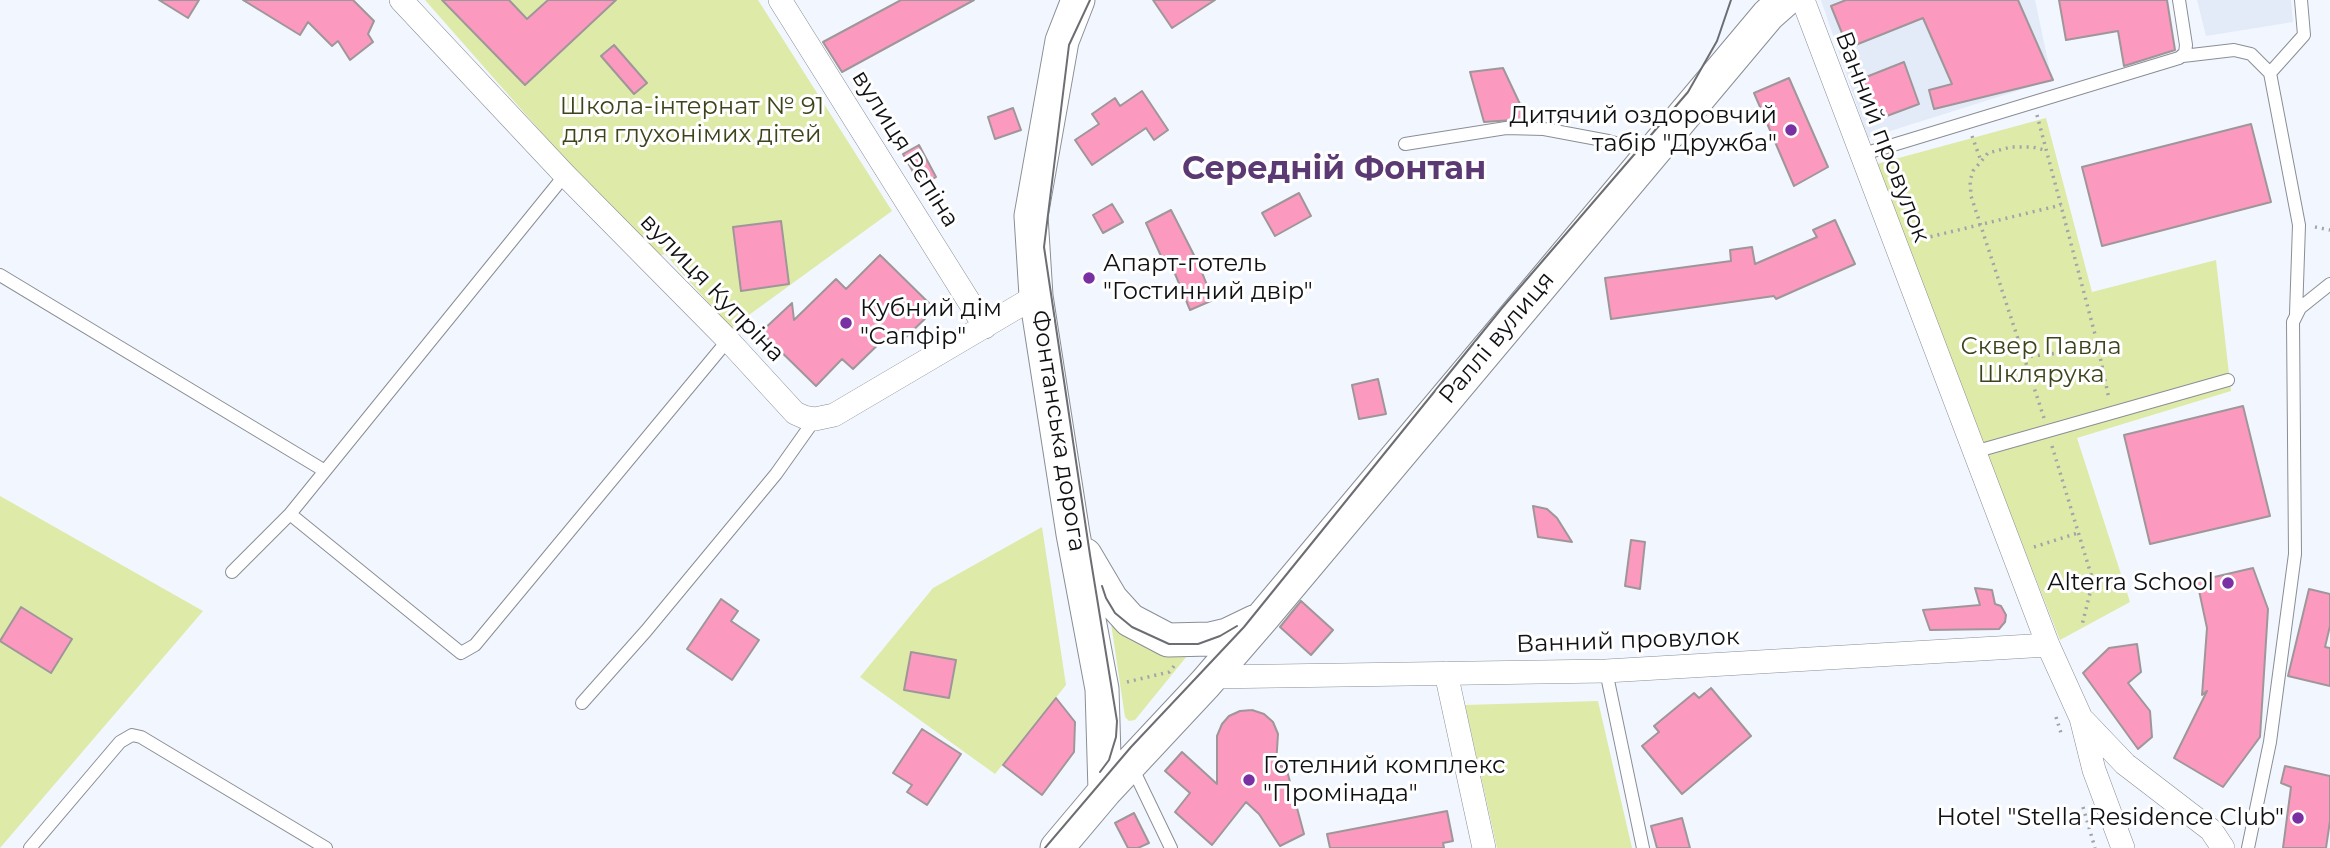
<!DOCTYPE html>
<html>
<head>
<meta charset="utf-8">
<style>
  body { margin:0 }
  canvas { display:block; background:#f2f6fe }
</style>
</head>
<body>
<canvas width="2330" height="848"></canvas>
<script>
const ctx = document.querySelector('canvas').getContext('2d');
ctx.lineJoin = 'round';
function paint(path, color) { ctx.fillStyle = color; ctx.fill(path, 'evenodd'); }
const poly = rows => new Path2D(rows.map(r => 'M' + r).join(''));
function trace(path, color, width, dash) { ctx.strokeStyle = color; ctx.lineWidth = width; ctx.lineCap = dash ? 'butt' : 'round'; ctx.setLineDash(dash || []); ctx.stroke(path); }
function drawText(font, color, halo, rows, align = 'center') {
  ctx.font = font + ' Montserrat,sans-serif'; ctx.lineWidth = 6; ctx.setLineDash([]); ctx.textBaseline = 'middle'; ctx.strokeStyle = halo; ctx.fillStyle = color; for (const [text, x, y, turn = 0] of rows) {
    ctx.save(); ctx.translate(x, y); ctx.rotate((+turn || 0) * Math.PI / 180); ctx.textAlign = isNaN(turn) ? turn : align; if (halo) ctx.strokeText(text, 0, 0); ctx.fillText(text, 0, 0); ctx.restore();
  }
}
paint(poly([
  [1821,0,2035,0,2052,80,1868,138],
  [2197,0,2291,0,2293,22,2206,36]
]), '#e3ebf9');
paint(poly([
  [425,0,758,0,892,211,731,328,665,254,652,258],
  [2046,118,2092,292,2216,260,2231,391,2077,438,2130,602,2060,640,1873,165],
  [0,496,203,611,0,848],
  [1042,527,1066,685,995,774,860,677,933,588],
  [1111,623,1187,656,1135,720,1129,721,1125,717],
  [1598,701,1632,848,1497,848,1465,705]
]), '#deeaa8');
const building = poly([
  [159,0,199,0,188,18,159,0],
  [243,0,353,0,374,21,368,34,373,42,350,60,338,41,332,46,308,22,300,35,243,0],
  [442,0,509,0,527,19,548,0,616,0,525,85,442,0],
  [901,0,974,0,842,72,823,42,901,0],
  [1153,0,1215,0,1172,28,1153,0],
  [1846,0,2018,0,2053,80,1934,109,1929,90,1952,84,1923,18,1848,48,1831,6,1846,0],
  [2059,0,2167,0,2175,50,2124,66,2118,31,2066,40,2059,0],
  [614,45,647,83,634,94,601,56,614,45],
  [1904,62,1919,104,1876,120,1861,79,1904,62],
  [1503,68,1527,119,1484,122,1470,72,1503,68],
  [1789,78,1828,167,1794,186,1754,93,1789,78],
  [1142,91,1168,130,1154,140,1146,128,1092,165,1075,140,1099,124,1092,114,1115,98,1120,106,1142,91],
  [1013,108,1021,130,995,139,988,117,1013,108],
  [2251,124,2271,202,2102,246,2082,167,2251,124],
  [919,145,936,177,921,186,903,154,919,145],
  [1299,193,1311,216,1275,236,1262,213,1299,193],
  [1112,204,1123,222,1103,233,1093,215,1112,204],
  [1171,210,1199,265,1213,300,1190,310,1171,264,1166,267,1146,223,1171,210],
  [1835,220,1855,264,1776,299,1774,296,1611,319,1605,278,1731,261,1730,250,1752,247,1755,264,1817,237,1813,230,1835,220],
  [781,221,789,284,741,291,733,227,781,221],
  [880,255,935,309,902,341,892,331,853,369,842,359,816,386,761,332,792,303,794,320,836,279,846,289,880,255],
  [1378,379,1386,414,1359,419,1352,385,1378,379],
  [2243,406,2270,516,2150,544,2124,435,2243,406],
  [1533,506,1547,509,1557,518,1572,542,1538,537,1533,506],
  [1631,540,1645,542,1640,589,1625,586,1631,540],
  [2253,568,2268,609,2260,737,2223,787,2174,758,2207,691,2202,695,2207,628,2197,581,2253,568],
  [1975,588,1992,590,1995,604,2001,606,2006,615,2005,622,1999,629,1930,630,1923,610,1980,605,1975,588],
  [2309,589,2330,594,2330,626,2325,647,2330,648,2330,686,2288,676,2309,589],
  [721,599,738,611,731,621,759,640,732,680,687,649,721,599],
  [1301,601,1333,630,1311,655,1280,627,1301,601],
  [21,607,72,639,51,673,0,641,21,607],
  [2137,644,2141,672,2128,683,2150,711,2152,737,2138,749,2083,673,2109,648,2137,644],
  [911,652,956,660,949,698,904,690,911,652],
  [1711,688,1751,736,1682,794,1642,746,1659,732,1654,726,1694,693,1699,698,1711,688],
  [1056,698,1075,722,1074,752,1042,795,1003,765,1056,698],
  [1252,710,1264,714,1273,722,1278,734,1276,765,1286,767,1304,834,1280,846,1259,814,1246,802,1212,845,1175,812,1190,793,1165,771,1182,752,1217,784,1217,736,1222,724,1229,716,1240,711,1252,710],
  [922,729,961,754,927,805,907,792,912,785,893,773,922,729],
  [2285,766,2330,776,2330,821,2326,848,2283,848,2291,787,2281,783,2285,766],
  [1447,811,1453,841,1443,843,1444,848,1330,848,1327,834,1447,811],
  [1134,813,1149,843,1138,848,1128,848,1115,823,1134,813],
  [1682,818,1690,848,1657,848,1651,826,1682,818]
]);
paint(building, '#fb9abe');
trace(building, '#9f9699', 2);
const lane = poly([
  [2183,56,2234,50,2251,54,2270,73,2299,225,2296,314],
  [2270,73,2304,35,2301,0],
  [1405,144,1506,128,1544,129,1608,141,1649,152],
  [1860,155,2179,58,2185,53,2186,45,2179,0],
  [0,275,325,471],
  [1974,452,2228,380],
  [290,514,461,653,475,645,728,340],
  [232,572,290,514,565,175],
  [1606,671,1643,848],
  [582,703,646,631,776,474,815,419],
  [1132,767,1171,848],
  [30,848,120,742,132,735,141,737,326,848],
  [2248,848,2270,742,2295,554,2293,322,2300,308,2330,284]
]);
const street = poly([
  [401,0,565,175,728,340,795,413,804,417,815,419,834,415,1036,296],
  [780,0,985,327],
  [1803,0,2048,645,2081,718,2094,770,2123,848],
  [1446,673,1484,848],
  [1211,677,1606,671,2048,645],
  [2084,721,2125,764,2211,830,2223,848]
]);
const secondary = poly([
  [1078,0,1062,41,1031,216,1036,296,1073,534,1102,689,1105,791],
  [1085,555,1111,599,1130,620,1168,640,1210,639,1227,635,1254,622],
  [1057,848,1105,791,1205,684,1263,617,1768,15,1785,0]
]);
trace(lane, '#8a8e95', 14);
trace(street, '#8a8e95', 24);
trace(secondary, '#8a8e95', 35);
trace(poly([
  [2037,115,2097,342,2109,399],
  [1972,136,1981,161],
  [2315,227,2330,230],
  [1917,240,2061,205],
  [2024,357,2067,352,2097,342],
  [2044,418,1971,196,1970,181,1973,171,1988,153,2011,147,2032,147,2045,150],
  [2052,446,2093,581,2082,625],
  [2034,547,2078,533],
  [1127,682,1169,672,1175,665],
  [2056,717,2061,733],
  [2083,807,2095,848]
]), '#a1a4aa', 3.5, [2, 5]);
trace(lane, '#fff', 12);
trace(street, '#fff', 23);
trace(secondary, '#fff', 33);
trace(poly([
  [1090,0,1069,45,1044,247,1090,555,1117,721,1116,737,1109,760,1100,772],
  [1102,586,1106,598,1115,613,1132,627,1169,644,1198,644,1220,636,1237,626],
  [1045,848,1131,747,1244,627,1502,308,1688,92,1717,41,1731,0]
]), '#6c6e73', 2);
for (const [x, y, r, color] of [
  [1791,130,7,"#7830a3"],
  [1089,278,7,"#7830a3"],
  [846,323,7,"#7830a3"],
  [2228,583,7,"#7830a3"],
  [1249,780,7,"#7830a3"],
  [2298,818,7,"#7830a3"]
]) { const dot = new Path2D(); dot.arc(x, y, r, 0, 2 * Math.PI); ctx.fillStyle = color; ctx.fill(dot); trace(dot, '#fff', 2.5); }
drawText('24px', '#3d431b', '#fff', [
  ["Школа-інтернат № 91",692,107],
  ["для глухонімих дітей",692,135],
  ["Сквер Павла",2041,347],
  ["Шклярука",2041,375]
]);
drawText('24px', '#101114', '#fff', [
  ["Дитячий оздоровчий",1777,116],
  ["табір \"Дружба\"",1777,144],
  ["Апарт-готель",1103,264,"left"],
  ["\"Гостинний двір\"",1103,292,"left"],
  ["Кубний дім",860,309,"left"],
  ["\"Сапфір\"",860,337,"left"],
  ["Alterra School",2214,583],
  ["Готелний комплекс",1263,766,"left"],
  ["\"Промінада\"",1263,794,"left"],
  ["Hotel \"Stella Residence Club\"",2284,818]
], 'right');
drawText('24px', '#101114', '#fff', [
  ["Ванний провулок",1882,137,69],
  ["вулиця Рєпіна",905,149,58],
  ["вулиця Купріна",712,288,46],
  ["Раллі вулиця",1497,338,-50],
  ["Фонтанська дорога",1058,431,81],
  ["Ванний провулок",1628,641,-2]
]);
drawText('bold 32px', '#5b3973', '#fff', [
  ["Середній Фонтан",1334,170]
]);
</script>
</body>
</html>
